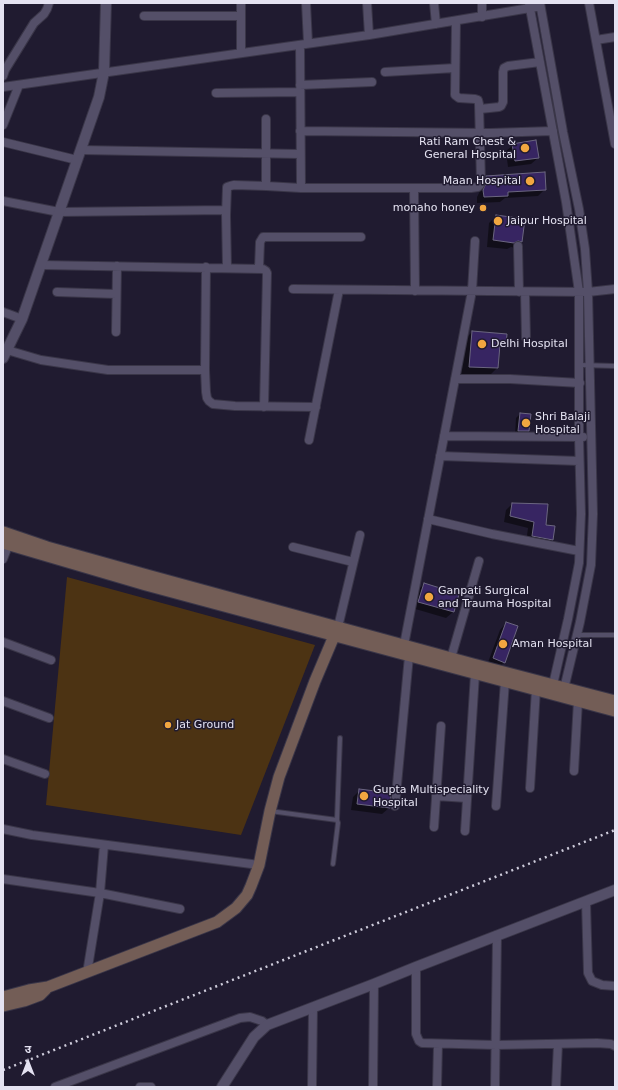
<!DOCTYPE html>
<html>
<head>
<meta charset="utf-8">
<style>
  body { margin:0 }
  #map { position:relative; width:618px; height:1090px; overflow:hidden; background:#201b30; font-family:"DejaVu Sans","Noto Sans Devanagari",sans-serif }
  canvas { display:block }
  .frame { position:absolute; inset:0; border:4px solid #e4e2f1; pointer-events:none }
  .north { position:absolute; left:8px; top:1042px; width:40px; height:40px; -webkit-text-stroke:3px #201b30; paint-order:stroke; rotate:0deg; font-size:11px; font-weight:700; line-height:16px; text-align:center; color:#e4e2f1 }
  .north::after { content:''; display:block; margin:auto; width:14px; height:18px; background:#e4e2f1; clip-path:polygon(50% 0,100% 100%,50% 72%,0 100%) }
</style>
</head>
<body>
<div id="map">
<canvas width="618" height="1090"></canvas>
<div class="frame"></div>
<div class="north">उ</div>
</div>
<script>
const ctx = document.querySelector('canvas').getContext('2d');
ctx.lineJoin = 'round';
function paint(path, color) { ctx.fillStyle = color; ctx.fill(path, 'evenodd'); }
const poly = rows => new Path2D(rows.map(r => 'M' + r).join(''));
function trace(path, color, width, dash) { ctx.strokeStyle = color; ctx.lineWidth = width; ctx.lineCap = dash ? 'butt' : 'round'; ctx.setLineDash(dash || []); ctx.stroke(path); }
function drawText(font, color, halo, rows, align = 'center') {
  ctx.font = font + ' "DejaVu Sans",sans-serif'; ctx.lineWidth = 3; ctx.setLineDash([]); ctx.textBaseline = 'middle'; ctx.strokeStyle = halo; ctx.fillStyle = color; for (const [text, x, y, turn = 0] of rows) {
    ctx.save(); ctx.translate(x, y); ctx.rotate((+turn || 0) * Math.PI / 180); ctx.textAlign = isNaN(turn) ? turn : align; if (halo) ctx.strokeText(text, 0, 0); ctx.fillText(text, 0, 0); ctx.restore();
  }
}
paint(poly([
  [67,577,315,645,241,835,46,805]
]), '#4c3313');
paint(poly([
  [513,145,538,158,531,164,508,167,506,151],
  [487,177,545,189,538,196,505,198,500,202,477,203,477,197,480,191,480,184],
  [496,216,523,219,521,242,515,248,511,247,507,249,487,247,489,223],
  [472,332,505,345,498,352,497,368,488,377,461,375,463,341],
  [520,414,528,431,524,435,515,435,516,418],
  [512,504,545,526,554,527,552,540,546,546,526,543,528,528,504,522,506,510],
  [424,584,458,595,453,612,446,618,412,608,417,591],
  [506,623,504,662,498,669,487,665,500,630],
  [360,790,389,808,382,814,351,810,353,797]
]), '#0007');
const building = poly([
  [536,140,539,158,515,161,512,144,536,140],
  [545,172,546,190,508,192,508,196,484,197,483,190,486,183,486,176,545,172],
  [496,215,525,219,522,242,518,241,514,243,493,240,496,215],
  [472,331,507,334,506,346,500,345,498,368,469,367,472,331],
  [520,413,531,414,529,431,518,431,520,413],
  [512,503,548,504,546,525,555,526,553,540,532,536,534,522,510,516,512,503],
  [424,583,459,594,454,612,418,602,424,583],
  [506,622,518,626,505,663,493,658,506,622],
  [359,789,391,793,390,808,357,804,359,789]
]);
paint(building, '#372562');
trace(building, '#6b6680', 1);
const service = poly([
  [580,365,615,366],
  [577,635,615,635],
  [270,811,337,820,338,823,333,864],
  [337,820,340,738]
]);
const minor = poly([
  [306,3,308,43],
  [367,3,369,35],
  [434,3,436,24],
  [482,3,482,17],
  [529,3,566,202,579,292,579,437,581,514,579,563,568,619,552,689],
  [540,3,563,132,579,209,585,249,588,292,593,514,591,565,580,622,563,693],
  [589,3,615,144],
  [144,16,241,16],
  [596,40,615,37],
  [300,45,301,188],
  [241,53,241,3],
  [385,72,455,68],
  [3,76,5,70,34,23,44,14,47,9,49,3],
  [300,85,372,82],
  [3,87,369,35,536,7],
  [216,93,300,92],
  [480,109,499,107,501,106,503,102,503,72,504,68,508,66,540,62],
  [266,119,266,186,301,188,471,188,478,187,480,185,481,182,479,104,478,100,475,99,459,98,455,95,456,21],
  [3,125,19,85],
  [300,131,490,133,553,131],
  [3,142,77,160],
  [81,150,300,154],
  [414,188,415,291],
  [3,201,59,212,226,210],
  [518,246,519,292],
  [41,265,263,269,266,271,267,273,264,407],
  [206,267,205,370,206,392,207,398,209,401,213,404,235,406,316,407],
  [227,268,226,215,227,187,230,186,234,185,266,186],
  [259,268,260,242,263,237,361,237],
  [293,289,588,292,615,289],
  [57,292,116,294],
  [525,292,526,338],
  [3,312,22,319],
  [116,332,117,266],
  [7,350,41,360,108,370,205,370],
  [455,379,510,379,580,383],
  [444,436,583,437],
  [309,440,339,290],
  [440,456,579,461],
  [428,519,492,534,579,551],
  [293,547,353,562],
  [3,559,10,541],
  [338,627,360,535],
  [3,642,51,660],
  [404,645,472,291,475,241],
  [451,658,479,561],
  [3,701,49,718],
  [3,759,45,774],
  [574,771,578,701],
  [530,788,536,689],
  [436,796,467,798],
  [395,806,409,656],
  [496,806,505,681],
  [434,827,441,726],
  [3,829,32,835,259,865],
  [465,831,475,674],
  [3,879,100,893,180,909],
  [586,902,588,973,592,981,602,985,615,986],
  [416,967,416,1034,419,1041,422,1043,496,1045,597,1043,611,1044,615,1046],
  [87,973,100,893,104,845],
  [55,1087,240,1018,250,1017,262,1021,267,1025],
  [140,1087,151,1087],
  [312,1087,313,1007],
  [373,1087,374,984],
  [437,1087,438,1044],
  [495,1087,497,935],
  [556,1087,558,1044]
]);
const tertiary = poly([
  [3,358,22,319,99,97,104,72,106,3],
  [222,1087,254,1037,267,1025,374,984,416,967,615,890]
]);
const secondary = poly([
  [3,532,47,547,147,575,473,664,615,701],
  [3,543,146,585,615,711],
  [3,997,29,990,48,987,217,922,236,908,247,895,251,886,259,865,270,811,279,777,315,681,337,629],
  [3,1006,24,1001,40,995,46,989]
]);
trace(service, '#3a3648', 6);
trace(minor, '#3a3648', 10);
trace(tertiary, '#3a3648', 12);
trace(secondary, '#3a3648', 13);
trace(service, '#544f68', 4);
trace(minor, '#544f68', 8);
trace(tertiary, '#544f68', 10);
trace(secondary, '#735d56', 11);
trace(poly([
  [3,1070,615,830]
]), '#ceccdb', 2.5, [2, 4]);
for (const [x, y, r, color] of [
  [525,148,5,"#f1a640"],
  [530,181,5,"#f1a640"],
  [483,208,4,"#f1a640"],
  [498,221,5,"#f1a640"],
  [482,344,5,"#f1a640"],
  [526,423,5,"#f1a640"],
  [429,597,5,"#f1a640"],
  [503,644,5,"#f1a640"],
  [168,725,4,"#f1a640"],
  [364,796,5,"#f1a640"]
]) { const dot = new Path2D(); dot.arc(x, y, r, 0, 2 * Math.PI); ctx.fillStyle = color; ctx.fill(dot); trace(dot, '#201b30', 1.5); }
drawText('11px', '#e4e2f1', '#201b30', [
  ["Rati Ram Chest &",516,142,"right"],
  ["General Hospital",516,155,"right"],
  ["Maan Hospital",521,181,"right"],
  ["monaho honey",475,208,"right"],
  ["Jaipur Hospital",507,221],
  ["Delhi Hospital",491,344],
  ["Shri Balaji",535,417],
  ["Hospital",535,430],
  ["Ganpati Surgical",438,591],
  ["and Trauma Hospital",438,604],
  ["Aman Hospital",512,644],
  ["Jat Ground",176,725],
  ["Gupta Multispeciality",373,790],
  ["Hospital",373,803]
], 'left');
</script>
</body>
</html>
